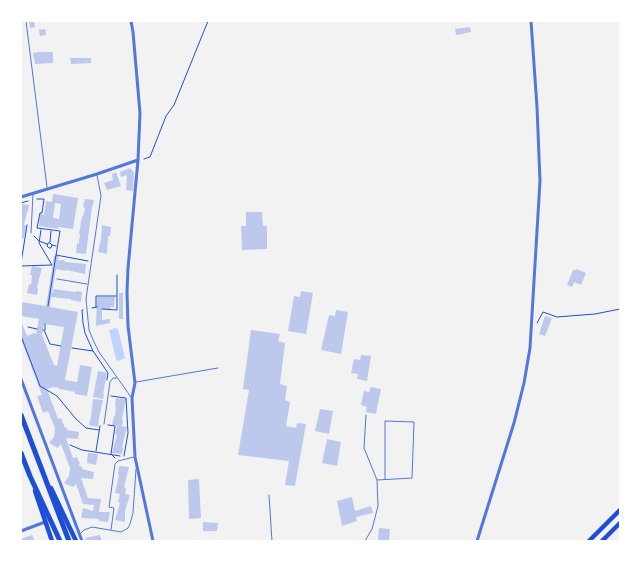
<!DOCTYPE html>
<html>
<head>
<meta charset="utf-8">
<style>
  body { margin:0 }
  #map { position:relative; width:641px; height:562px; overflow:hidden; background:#f2f2f2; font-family:"Roboto Condensed",sans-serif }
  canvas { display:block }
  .frame { position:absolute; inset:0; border:22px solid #fff; pointer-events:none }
</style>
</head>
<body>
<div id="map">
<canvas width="641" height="562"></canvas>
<div class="frame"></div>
</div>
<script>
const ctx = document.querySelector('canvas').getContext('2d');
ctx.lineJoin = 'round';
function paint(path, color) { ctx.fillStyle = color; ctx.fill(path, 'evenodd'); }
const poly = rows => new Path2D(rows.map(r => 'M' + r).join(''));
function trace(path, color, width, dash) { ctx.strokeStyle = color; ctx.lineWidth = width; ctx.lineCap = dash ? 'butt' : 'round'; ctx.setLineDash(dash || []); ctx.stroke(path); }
paint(poly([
  [116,328,118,329,125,358,118,361,116,359,109,330]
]), '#bfd3fe');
paint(poly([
  [29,21,34,21,35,27,30,28],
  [470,27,471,32,456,35,455,29],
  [45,29,46,35,40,36,39,30],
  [39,52,53,52,53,63,35,64,33,53],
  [70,58,91,58,91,63,71,64],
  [130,168,134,173,133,191,126,190,127,175,121,177,120,172],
  [116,172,121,186,107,190,104,183,113,180,112,174],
  [53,194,78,198,73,229,58,227,58,229,39,226,40,214,44,215,46,201,52,202],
  [55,203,61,204,59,219,53,218],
  [85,199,94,200,93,205,92,207,86,254,76,253,77,243,79,244,79,242,80,235,79,234,82,216,83,217,85,208,83,207],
  [21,204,29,205,28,211,27,212,24,225,26,226,24,238,21,239],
  [246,212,262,212,263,226,267,226,267,249,242,250,241,226,246,226],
  [102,225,111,227,110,236,108,236,107,254,98,252,101,239],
  [54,256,59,256,57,265,59,260,64,260,65,262,86,264,85,274,66,270,66,271,56,269,52,293,53,293,54,289,75,292,77,291,82,292,81,302,71,300,71,299,51,297,50,307,78,312,65,380,77,382,80,365,92,367,87,396,75,394,75,392,59,389,59,388,54,387,47,389,58,419,61,418,65,428,67,427,67,430,79,432,78,439,66,438,73,458,77,457,80,464,79,464,80,467,82,466,82,469,94,472,93,479,81,478,88,498,101,499,99,512,110,512,108,522,99,521,99,519,81,518,83,508,93,511,94,505,83,504,76,484,73,487,64,483,69,476,70,468,61,444,58,448,49,443,54,437,55,428,48,411,43,413,37,396,42,395,21,339,21,321,27,336,34,333,36,334,39,319,21,316,21,302,46,306],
  [44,324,64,327,57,366,54,365,42,335],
  [32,266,42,268,37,287,38,289,37,295,27,293,29,284,31,285,32,275,30,275],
  [576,269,586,273,581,285,574,282,572,287,567,285,573,270,576,270],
  [301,291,313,293,306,334,288,331,294,296,300,297],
  [119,293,123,293,123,319,119,319],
  [97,297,115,297,114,307,110,307,110,309,102,309,102,320,110,319,110,323,96,326],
  [336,310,348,312,341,354,321,350,329,315,335,316],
  [545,316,552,318,545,336,539,334],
  [251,330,280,334,278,341,285,343,280,384,287,386,285,400,290,402,286,426,296,428,297,423,306,424,295,486,285,485,289,461,238,455,249,390,243,389],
  [361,355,371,356,367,381,357,379,358,374,351,373,354,359,360,360],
  [98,371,107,373,103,394,104,395,103,399,93,397],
  [371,387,381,389,376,414,366,412,367,407,361,405,364,391,369,392],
  [116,398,126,399,122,419,123,420,122,426,127,427,122,447,123,448,122,454,112,453,117,435,115,434,117,426,112,425,114,416,115,416,116,407,115,407],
  [93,399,103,400,99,418,98,427,89,425,91,417],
  [320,409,333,411,329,434,315,431],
  [327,439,341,442,337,466,322,463],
  [88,453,98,454,96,465,87,463],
  [119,466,129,467,124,487,126,488,125,494,130,495,125,511,125,522,115,520,120,503,118,502,120,494,115,493,119,475,118,475],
  [199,479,201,518,189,519,188,480],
  [352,497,355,511,371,506,373,513,356,517,357,521,342,526,337,501],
  [203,522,218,523,217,531,203,531],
  [379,528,390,529,389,541,378,541],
  [32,535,35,541,21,541,21,539],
  [100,535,102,541,87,541,85,538]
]), '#bdc9ec');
trace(poly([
  [144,159,150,157,166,116,174,105,208,21],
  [37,199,44,199,42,213,40,213,37,228,60,231,56,255,88,261],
  [21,203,28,201],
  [34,236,39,241,47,244],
  [50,242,51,231],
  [52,245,51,248,49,248,47,246,48,243,50,243,52,245,56,246],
  [21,263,27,225],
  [21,266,52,265,39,243,41,230],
  [48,306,56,255],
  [96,307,96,296,116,296],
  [92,308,97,307],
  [102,309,117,310,117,275],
  [83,310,82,310,83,323,85,333,93,351],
  [537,323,543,312,557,317,595,314,620,309],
  [28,327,37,329],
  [43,330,44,330,50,344,61,346],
  [45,330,45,324],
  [21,336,40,386,57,396,76,419,86,428,99,430],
  [72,348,93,351,108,373,107,380],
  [111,396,126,398,128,433,124,456],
  [108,425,115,426,111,454,115,458],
  [70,445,82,450,120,456],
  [96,451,100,426]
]), '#1d4ed8', 1);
trace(poly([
  [26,21,47,187],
  [97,175,101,196,86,299,89,330,94,342,99,352,131,397],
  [31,233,33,194],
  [57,279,87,284],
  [136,382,218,368],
  [104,424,110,382,113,378,117,378],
  [377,480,412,478,414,422,385,421,385,479],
  [269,495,272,541],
  [111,530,114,508,109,507,115,464,118,461,134,457],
  [80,534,84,530,92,527,121,532,128,528,130,524,133,513,136,469],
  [365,541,372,529,378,506,377,480,364,448,366,415]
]), '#5277de', 1);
trace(poly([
  [131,21,133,32,140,113,138,160,128,268,127,292,128,326,135,383,132,398,135,457,153,541],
  [21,197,97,174,138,160],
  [21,379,82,541],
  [21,531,45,522],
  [477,541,514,423,524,383,530,348,540,181,537,107,531,21]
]), '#5277de', 3);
trace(poly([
  [51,488,76,541],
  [35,491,52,541],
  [589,541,620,510],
  [602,541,620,523]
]), '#1d4ed8', 4.5);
trace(poly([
  [21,415,69,541],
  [21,453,30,476,60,541]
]), '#1d4ed8', 5);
</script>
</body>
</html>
